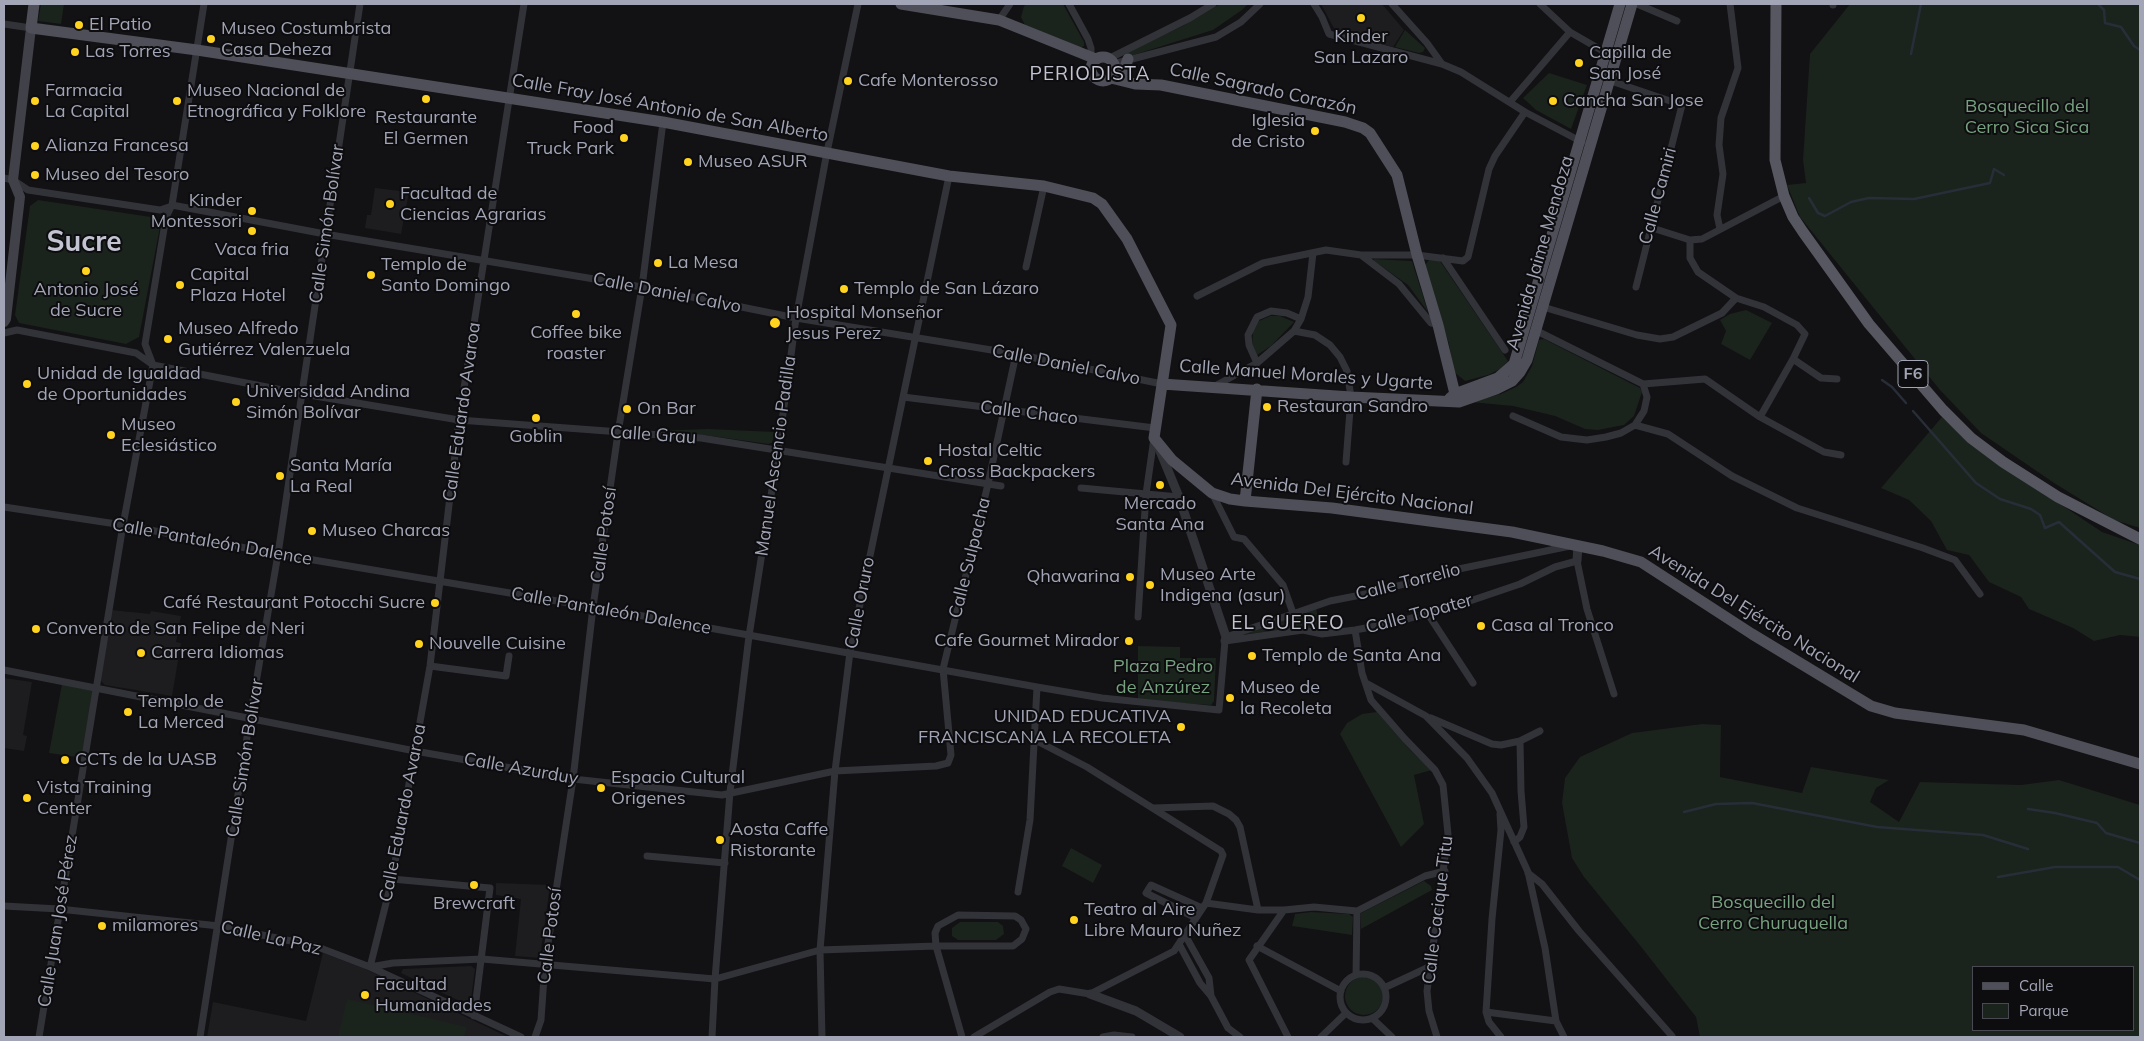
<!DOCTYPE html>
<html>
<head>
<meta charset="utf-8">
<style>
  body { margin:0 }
  #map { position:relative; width:2144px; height:1041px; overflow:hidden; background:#121113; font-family:Mulish,sans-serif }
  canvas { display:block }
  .frame { position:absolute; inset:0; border:5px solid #a1a5b5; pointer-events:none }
  .legend { position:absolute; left:1972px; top:966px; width:162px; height:65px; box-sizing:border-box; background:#0d0c0e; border:1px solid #484951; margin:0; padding:6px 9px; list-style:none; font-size:15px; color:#a1a5b5 }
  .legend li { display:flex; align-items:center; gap:10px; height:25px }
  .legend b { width:25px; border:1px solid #484951 }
</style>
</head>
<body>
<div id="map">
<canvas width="2144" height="1041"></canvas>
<div class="frame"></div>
<ul class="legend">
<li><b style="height:6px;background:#4e4f58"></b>Calle</li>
<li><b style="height:14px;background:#1b231d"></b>Parque</li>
</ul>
</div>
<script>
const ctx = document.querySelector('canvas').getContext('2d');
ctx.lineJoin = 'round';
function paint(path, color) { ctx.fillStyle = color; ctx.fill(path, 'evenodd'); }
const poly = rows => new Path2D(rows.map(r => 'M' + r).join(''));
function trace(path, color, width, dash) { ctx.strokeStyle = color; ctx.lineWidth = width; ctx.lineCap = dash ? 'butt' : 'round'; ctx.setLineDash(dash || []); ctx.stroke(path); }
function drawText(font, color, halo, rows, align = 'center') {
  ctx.font = font + ' Mulish,sans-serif'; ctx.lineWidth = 4; ctx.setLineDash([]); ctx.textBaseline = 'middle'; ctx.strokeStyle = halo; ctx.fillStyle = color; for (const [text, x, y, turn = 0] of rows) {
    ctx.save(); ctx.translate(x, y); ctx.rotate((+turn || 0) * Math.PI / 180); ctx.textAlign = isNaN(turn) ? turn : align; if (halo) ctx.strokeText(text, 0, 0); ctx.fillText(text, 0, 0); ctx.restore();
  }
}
paint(poly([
  [1321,4,1382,4,1404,30,1393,47,1336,32],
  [375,188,409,192,401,234,365,228,367,215,371,215],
  [111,610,150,614,151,611,181,616,176,642,181,643,172,696,105,685,100,680],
  [4,678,32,682,23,735,27,736,24,751,4,748],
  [496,883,550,885,540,958,515,956,521,899,496,895],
  [323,953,363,968,508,1037,207,1037,213,1002,306,1021],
  [471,966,475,969,470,1006,401,973,403,969]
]), '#1d1d20');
paint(poly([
  [41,4,64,4,61,24,38,21],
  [1028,4,1063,4,1084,42,1084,46,1080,48,1025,25,1021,17,1024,6],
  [1220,4,1248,4,1242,10,1213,30,1124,58,1124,53,1183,26],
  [1850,4,2140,4,2140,528,2114,520,2054,483,1981,433,1940,390,1800,217,1787,185,1806,183,1803,160,1810,54],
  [1405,30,1425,48,1423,52,1419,53,1395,47],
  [1549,73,1587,85,1571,129,1536,110,1523,98],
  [38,200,151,217,160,227,139,337,126,344,19,323,15,315,30,206],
  [1374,259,1412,261,1428,312,1408,285,1374,261],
  [1432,259,1439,260,1442,264,1508,361,1500,369,1488,375,1465,381,1454,372,1449,344,1424,266,1429,260],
  [1746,310,1772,323,1750,360,1721,344,1726,331,1720,320,1730,314],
  [1270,316,1280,316,1294,322,1271,346,1257,355,1252,344,1253,332,1259,321],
  [1544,339,1640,388,1642,392,1634,416,1624,425,1598,430,1585,429,1555,416,1513,406,1470,402,1501,394,1516,387,1523,382,1532,366,1539,340],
  [1942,417,1974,446,2102,532,2140,545,2140,637,2120,635,2094,641,2073,628,2029,609,2021,597,1989,582,1969,555,1947,550,1931,521,1909,500,1881,488],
  [708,429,775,432,772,443,768,444,704,435,654,431],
  [1316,608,1321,630,1304,627,1240,635],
  [1138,646,1180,647,1180,658,1216,658,1214,701,1211,705,1160,702,1138,699],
  [62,684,93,691,83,758,49,753],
  [1377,712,1411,751,1432,770,1414,775,1424,824,1401,847,1340,734,1347,723,1362,714],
  [1702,724,1721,725,1720,777,1802,793,1811,767,1889,780,1876,788,1870,802,1899,822,1920,782,2021,785,2059,780,2140,805,2140,1037,1700,1037,1696,1017,1642,948,1584,877,1572,858,1562,803,1565,778,1580,757,1632,733],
  [1973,967,2133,967,2133,1030,1973,1030],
  [1071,848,1102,865,1093,883,1062,866],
  [1424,881,1431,886,1432,890,1361,929,1361,913],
  [1311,912,1349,914,1353,917,1352,935,1292,926,1295,914],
  [960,922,998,922,1003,926,1004,934,996,940,958,940,952,936,952,928],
  '1345 996a19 19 0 1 1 38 0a19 19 0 1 1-38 0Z',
  [347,999,467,1027,464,1037,338,1037]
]), '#1b231d');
trace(poly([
  [2098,4,2104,10,2105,23,2121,27,2134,46,2140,50],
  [1911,54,1921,4],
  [1809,198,1818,213,1825,216,1851,202,1869,198,1914,199,1990,183,1994,169,2004,175],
  [1882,380,1892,387,1906,403],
  [1913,411,1976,483,2000,499,2031,509,2040,515,2045,528,2059,522,2115,572,2140,579],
  [2028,809,2055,813,2097,823,2106,833,2140,843],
  [1684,812,1716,804,1752,803,1877,827,1983,835,2028,849],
  [1998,877,2055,867,2118,867,2140,880]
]), '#272e38', 2.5);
trace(poly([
  [524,4,459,420,430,666,392,879,370,967,393,963,482,959,715,979,820,950,936,946,1013,946,1022,939,1026,929,1021,920,1015,916,958,915,938,926,935,933,936,946,962,1037],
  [1069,4,1088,39,1091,48,1091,66],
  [1314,4,1322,17,1329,34,1442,64,1461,72,1525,112,1582,142],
  [1392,4,1427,43,1442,64],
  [1540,4,1570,32,1608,54],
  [1637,4,1677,21],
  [1833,4,1833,5],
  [999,20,1010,4],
  [4,24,31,28],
  [1108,59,1190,18,1213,4],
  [1113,64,1216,37,1241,22,1260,4],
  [1611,81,1682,105,1636,287],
  [1510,102,1570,32],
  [4,178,13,180,28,190,160,210,172,206],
  [172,205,325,234,642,287,796,318,1016,354,1162,384],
  [1649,227,1690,240,1702,239,1784,196],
  [1720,229,1717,215,1723,174,1719,145,1721,118,1738,68,1730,4],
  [1690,240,1690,258,1698,272,1736,298,1764,307,1797,325,1805,334,1793,359,1760,417],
  [1361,255,1417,255,1463,261,1468,257,1489,169,1495,156,1525,112],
  [1443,258,1505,350],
  [1026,267,1044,186],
  [1197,296,1263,263,1326,250,1361,255,1399,284,1431,323,1438,325],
  [1543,307,1637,335,1660,339,1673,337,1722,313,1736,298],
  [1535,330,1643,384,1705,379,1760,417,1824,452,1841,455],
  [1294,331,1315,335,1330,345,1340,357,1347,371,1351,397,1346,462],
  [4,333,17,330,136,353,153,365,303,394,459,420,701,438,1001,486],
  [1793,359,1821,378,1837,379],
  [1257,363,1249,345,1248,335,1257,317,1271,311,1287,313,1301,319],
  [1215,386,1257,363,1294,331,1301,319,1308,297,1313,253],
  [903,397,1155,428],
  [1513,416,1561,437,1587,440,1606,437,1621,433,1635,425,1644,411,1647,397,1643,384],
  [1635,425,1668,434,1732,476,1797,508,1923,548,1955,560,1980,594],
  [1081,488,1179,497],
  [1212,493,1234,537,1244,539,1283,585,1293,613],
  [4,507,123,525,278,554,593,607,1037,687,1102,698,1219,710,1225,641,1303,630,1322,634,1355,630,1397,622,1464,603,1520,584,1555,567,1577,561,1587,609,1614,694],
  [1428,614,1473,683],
  [1138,617,1146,494,1154,438],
  [1355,630,1362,673,1371,700,1405,739,1435,770,1443,785,1448,834,1427,991,1429,1011,1437,1037],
  [1226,637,1330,601,1376,592,1454,570,1570,546],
  [430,666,506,676,509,656],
  [4,670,415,751,573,779,722,795,835,771,936,766,948,763,951,755,943,669,988,484,1016,354],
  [1366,683,1426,716,1467,758,1492,793,1528,872,1545,948,1556,1021,1564,1037],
  [1431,718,1492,744,1501,745,1520,741,1540,731],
  [1154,808,1213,806,1229,814,1236,820,1240,827,1258,910],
  [1500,814,1501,830,1492,919,1486,1012,1489,1022,1501,1037],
  [1514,842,1520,837,1524,827,1521,791,1520,741],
  [647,856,725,863],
  [1528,873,1542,884,1579,931,1672,1036],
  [392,879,490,888,474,1016],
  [1018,892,1030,820,1037,687],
  [1206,903,1258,910,1284,910,1314,907,1357,911,1425,876,1445,871],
  [4,906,59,909,219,926,315,946,370,967,521,1037],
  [1284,910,1249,960,1288,1037],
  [1196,918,1146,893,1151,885,1202,908],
  [1185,935,1209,978,1211,996],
  [1179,944,1200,983,1211,996,1228,1028,1240,1037],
  [1257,946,1341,991],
  '1340 997a23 23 0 1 1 46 0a23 23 0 1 1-46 0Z',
  [1356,975,1357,911],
  [1384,988,1429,967],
  [1486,1012,1556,1021],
  [1372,1018,1392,1037],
  [39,1037,123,525,153,365,145,344,166,217,172,205,204,4],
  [200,1037,250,718,278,554,360,4],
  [535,1037,541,1020,545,963,573,779,593,607,618,433,642,287,663,122],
  [712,1037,715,979,730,792,749,636,778,451,796,318,827,152,858,4],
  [822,1037,820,950,835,771,850,652,949,176],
  [974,1037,1050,992,1059,989,1090,994,1174,951,1206,903,1223,855,1221,851,1087,767,1033,739],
  [1103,1037,1114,1035,1132,1037],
  [1321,1037,1346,1013]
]), '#323239', 7);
trace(poly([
  [1158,446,1179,497,1226,637,1225,641],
  [1577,561,1578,545],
  [1090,994,1136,1011,1180,1037]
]), '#323239', 9);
trace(poly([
  [4,322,6,319,20,197,13,180,31,28]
]), '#404149', 10);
trace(poly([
  [34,4,31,28,197,50,663,122,949,176,1044,186,1093,198,1102,204,1127,239,1171,325,1154,438,1172,460,1212,493,1230,499,1245,501,1332,508,1512,532,1603,551,1641,562,1752,634,1871,706,1895,713,2024,730,2140,764],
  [901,4,999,20,1096,59],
  '1091 69a12 12 0 1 1 24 0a12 12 0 1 1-24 0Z',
  [1128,59,1124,70,1128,82],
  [1111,78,1135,84,1161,85,1345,122,1363,128,1370,133,1397,175,1417,255,1438,325,1455,394],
  [1162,384,1351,397,1459,402,1496,389,1512,381,1520,372,1527,360,1632,4],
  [1450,398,1455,394,1498,378,1514,364,1620,4],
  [1245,501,1257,389]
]), '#4e4f58', 11);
trace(poly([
  [1776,4,1775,160,1784,196,1793,217,1803,232,1869,324,1943,410,1971,438,2003,462,2058,497,2140,539]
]), '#565761', 11);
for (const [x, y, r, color] of [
  [1361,18,5,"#ffd31e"],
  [79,25,5,"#ffd31e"],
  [211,39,5,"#ffd31e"],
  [75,52,5,"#ffd31e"],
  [1579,63,5,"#ffd31e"],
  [848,81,5,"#ffd31e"],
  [426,99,5,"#ffd31e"],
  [35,101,5,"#ffd31e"],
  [177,101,5,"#ffd31e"],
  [1553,101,5,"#ffd31e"],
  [1315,131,5,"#ffd31e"],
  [624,138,5,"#ffd31e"],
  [35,146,5,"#ffd31e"],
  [688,162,5,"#ffd31e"],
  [35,175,5,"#ffd31e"],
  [390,204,5,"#ffd31e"],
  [252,211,5,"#ffd31e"],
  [252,231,5,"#ffd31e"],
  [658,263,5,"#ffd31e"],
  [86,271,5,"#ffd31e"],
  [371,275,5,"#ffd31e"],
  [180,285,5,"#ffd31e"],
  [844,289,5,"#ffd31e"],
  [576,314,5,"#ffd31e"],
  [775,323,6,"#ffd31e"],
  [168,339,5,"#ffd31e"],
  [27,384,5,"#ffd31e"],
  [236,402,5,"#ffd31e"],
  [1267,407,5,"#ffd31e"],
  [627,409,5,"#ffd31e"],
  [536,418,5,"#ffd31e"],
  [111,435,5,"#ffd31e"],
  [928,461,5,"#ffd31e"],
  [280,476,5,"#ffd31e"],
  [1160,485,5,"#ffd31e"],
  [312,531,5,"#ffd31e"],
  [1130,577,5,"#ffd31e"],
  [1150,585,5,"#ffd31e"],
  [435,603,5,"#ffd31e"],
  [1481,626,5,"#ffd31e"],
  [36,629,5,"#ffd31e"],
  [1129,641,5,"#ffd31e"],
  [419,644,5,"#ffd31e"],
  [141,653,5,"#ffd31e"],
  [1252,656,5,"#ffd31e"],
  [1230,698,5,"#ffd31e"],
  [128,712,5,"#ffd31e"],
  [1181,727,5,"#ffd31e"],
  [65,760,5,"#ffd31e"],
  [601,788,5,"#ffd31e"],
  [27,798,5,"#ffd31e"],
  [720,840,5,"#ffd31e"],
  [474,885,5,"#ffd31e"],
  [1074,920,5,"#ffd31e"],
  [102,926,5,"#ffd31e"],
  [365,995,5,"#ffd31e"]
]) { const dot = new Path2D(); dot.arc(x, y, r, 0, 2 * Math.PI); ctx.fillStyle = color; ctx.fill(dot); trace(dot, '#0d0c0e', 2); }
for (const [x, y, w] of [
  [1913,374,30]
]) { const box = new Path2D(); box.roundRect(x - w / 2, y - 13.5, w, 27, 4); ctx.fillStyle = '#0d0c0e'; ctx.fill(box); trace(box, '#a1a5b5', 1); }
drawText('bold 16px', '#a1a5b5', null, [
  ["F6",1913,374]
]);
drawText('18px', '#a1a5b5', '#0d0c0e', [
  ["El Patio",89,25],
  ["Museo Costumbrista",221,29],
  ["Casa Deheza",221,50],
  ["Kinder",1361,37,"center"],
  ["San Lazaro",1361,58,"center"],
  ["Las Torres",85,52],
  ["Capilla de",1589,53],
  ["San José",1589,74],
  ["Cafe Monterosso",858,81],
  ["Farmacia",45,91],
  ["La Capital",45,112],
  ["Museo Nacional de",187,91],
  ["Etnográfica y Folklore",187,112],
  ["Cancha San Jose",1563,101],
  ["Restaurante",426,118,"center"],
  ["El Germen",426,139,"center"],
  ["Iglesia",1305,121,"right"],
  ["de Cristo",1305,142,"right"],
  ["Food",614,128,"right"],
  ["Truck Park",614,149,"right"],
  ["Alianza Francesa",45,146],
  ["Museo ASUR",698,162],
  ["Museo del Tesoro",45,175],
  ["Facultad de",400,194],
  ["Ciencias Agrarias",400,215],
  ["Kinder",242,201,"right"],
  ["Montessori",242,222,"right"],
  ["Vaca fria",252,250,"center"],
  ["La Mesa",668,263],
  ["Templo de",381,265],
  ["Santo Domingo",381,286],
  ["Capital",190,275],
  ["Plaza Hotel",190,296],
  ["Templo de San Lázaro",854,289],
  ["Antonio José",86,290,"center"],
  ["de Sucre",86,311,"center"],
  ["Hospital Monseñor",786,313],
  ["Jesus Perez",786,334],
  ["Museo Alfredo",178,329],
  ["Gutiérrez Valenzuela",178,350],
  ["Coffee bike",576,333,"center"],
  ["roaster",576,354,"center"],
  ["Unidad de Igualdad",37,374],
  ["de Oportunidades",37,395],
  ["Universidad Andina",246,392],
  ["Simón Bolívar",246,413],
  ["Restauran Sandro",1277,407],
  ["On Bar",637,409],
  ["Museo",121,425],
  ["Eclesiástico",121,446],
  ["Goblin",536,437,"center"],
  ["Hostal Celtic",938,451],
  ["Cross Backpackers",938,472],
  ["Santa María",290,466],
  ["La Real",290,487],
  ["Mercado",1160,504,"center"],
  ["Santa Ana",1160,525,"center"],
  ["Museo Charcas",322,531],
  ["Museo Arte",1160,575],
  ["Indigena (asur)",1160,596],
  ["Qhawarina",1120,577,"right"],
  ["Café Restaurant Potocchi Sucre",425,603,"right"],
  ["Casa al Tronco",1491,626],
  ["Convento de San Felipe de Neri",46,629],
  ["Cafe Gourmet Mirador",1119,641,"right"],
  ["Nouvelle Cuisine",429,644],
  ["Carrera Idiomas",151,653],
  ["Templo de Santa Ana",1262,656],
  ["Museo de",1240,688],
  ["la Recoleta",1240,709],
  ["Templo de",138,702],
  ["La Merced",138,723],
  ["UNIDAD EDUCATIVA",1171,717,"right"],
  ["FRANCISCANA LA RECOLETA",1171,738,"right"],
  ["CCTs de la UASB",75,760],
  ["Espacio Cultural",611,778],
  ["Origenes",611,799],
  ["Vista Training",37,788],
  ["Center",37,809],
  ["Aosta Caffe",730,830],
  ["Ristorante",730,851],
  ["Brewcraft",474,904,"center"],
  ["Teatro al Aire",1084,910],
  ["Libre Mauro Nuñez",1084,931],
  ["milamores",112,926],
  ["Facultad",375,985],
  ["Humanidades",375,1006]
], 'left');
drawText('18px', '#a1a5b5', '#0d0c0e', [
  ["Calle Sagrado Corazón",1263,89,12],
  ["Calle Fray José Antonio de San Alberto",670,108,10],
  ["Calle Camiri",1658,196,-75],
  ["Calle Simón Bolívar",327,224,-82],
  ["Avenida Jaime Mendoza",1540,253,-74],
  ["Calle Daniel Calvo",667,293,11],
  ["Calle Daniel Calvo",1066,365,11],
  ["Calle Manuel Morales y Ugarte",1306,375,4],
  ["Calle Eduardo Avaroa",462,412,-82],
  ["Calle Chaco",1029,413,7],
  ["Calle Grau",653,435,4],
  ["Manuel Ascencio Padilla",776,456,-82],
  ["Avenida Del Ejército Nacional",1352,494,7],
  ["Calle Potosí",604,535,-82],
  ["Calle Pantaleón Dalence",212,542,10],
  ["Calle Sulpacha",970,558,-76],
  ["Calle Torrelio",1408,582,-14],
  ["Calle Oruro",860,603,-79],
  ["Calle Pantaleón Dalence",611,611,10],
  ["Calle Topater",1419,614,-15],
  ["Avenida Del Ejército Nacional",1754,614,32],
  ["Calle Simón Bolívar",245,758,-81],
  ["Calle Azurduy",521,769,10],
  ["Calle Eduardo Avaroa",403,813,-79],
  ["Calle Cacique Titu",1438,910,-83],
  ["Calle Juan José Pérez",58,921,-81],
  ["Calle Potosí",550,936,-83],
  ["Calle La Paz",271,938,13]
]);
drawText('18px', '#76a27f', '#0d0c0e', [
  ["Bosquecillo del",2027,107],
  ["Cerro Sica Sica",2027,128],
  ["Plaza Pedro",1163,667],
  ["de Anzúrez",1163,688],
  ["Bosquecillo del",1773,903],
  ["Cerro Churuquella",1773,924]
]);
ctx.letterSpacing = '1px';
drawText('19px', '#c3c4d1', '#0d0c0e', [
  ["PERIODISTA",1090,74],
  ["EL GUEREO",1288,623]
]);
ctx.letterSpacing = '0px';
drawText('bold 28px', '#c3c4d1', '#0d0c0e', [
  ["Sucre",84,243]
]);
</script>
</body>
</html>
